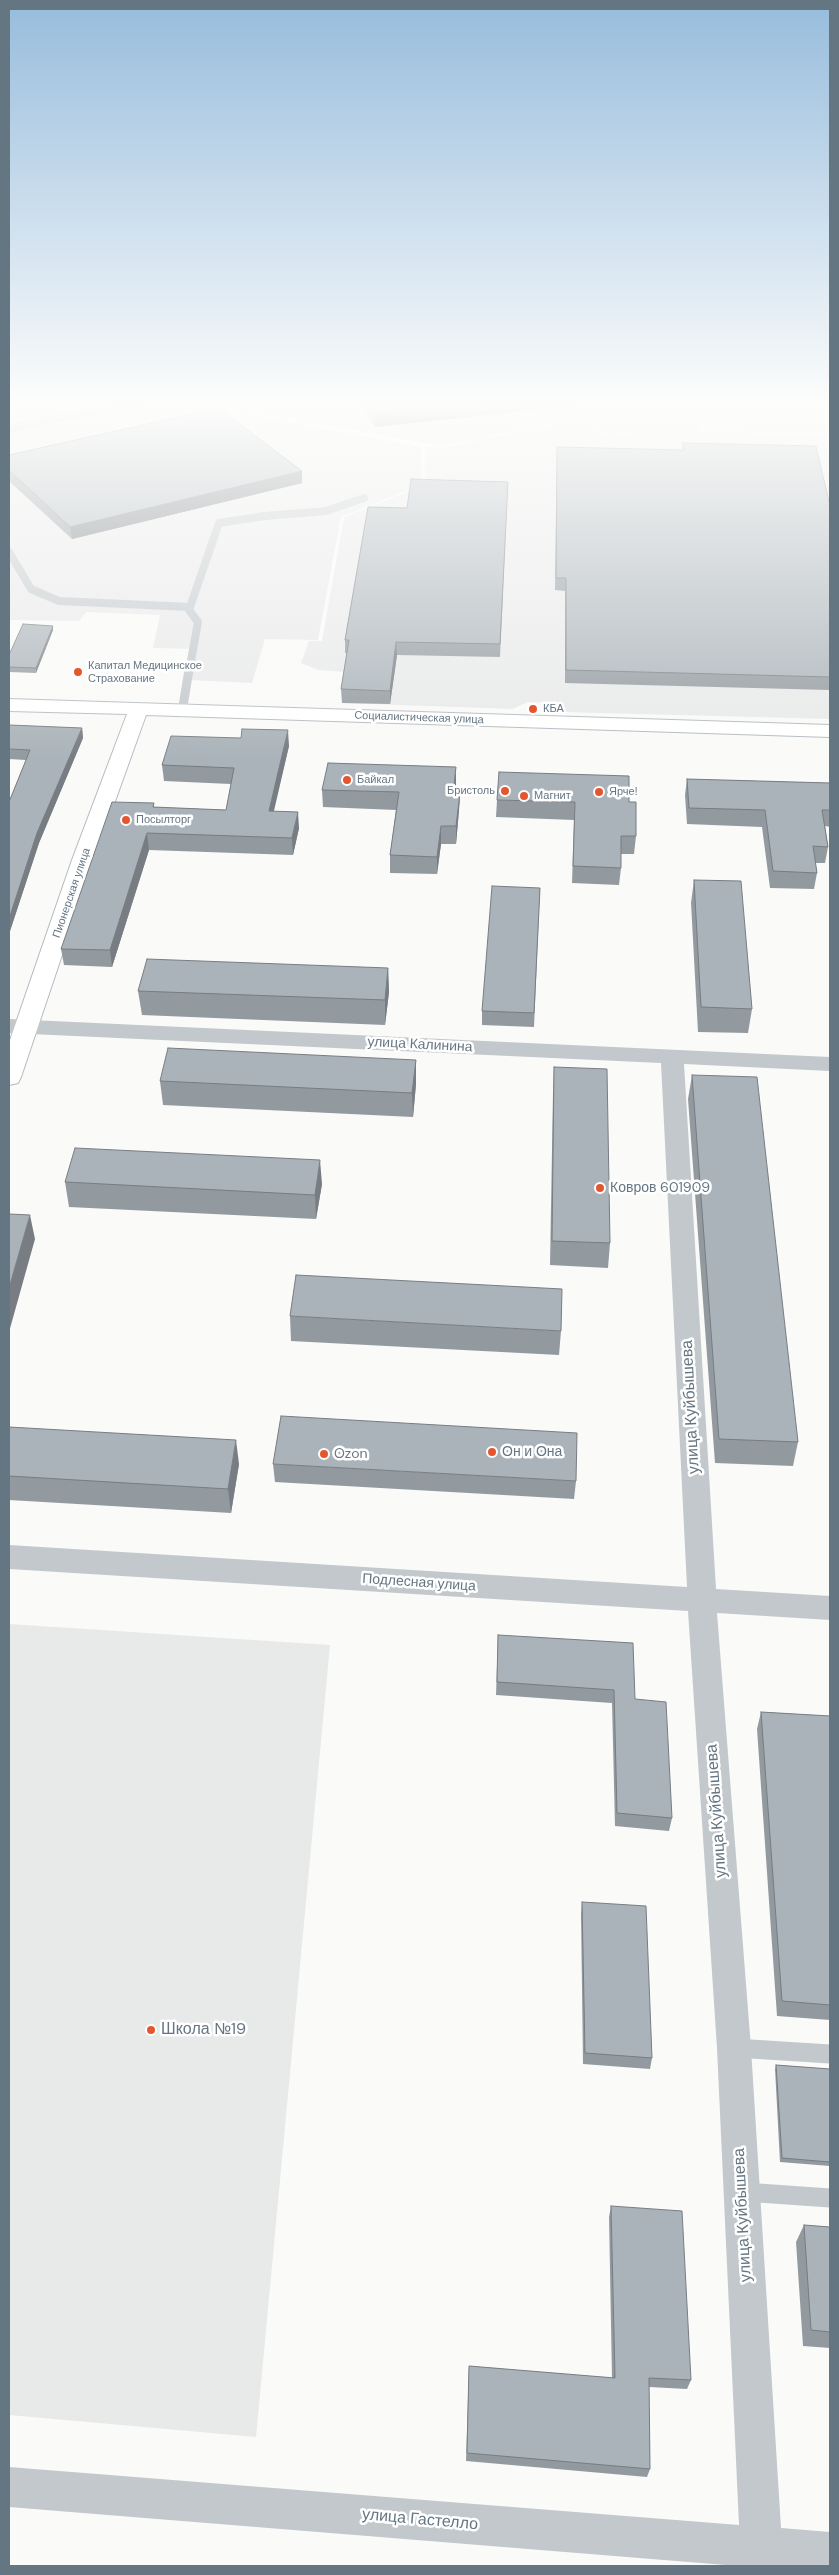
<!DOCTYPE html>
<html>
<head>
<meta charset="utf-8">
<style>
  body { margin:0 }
  #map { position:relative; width:839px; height:2575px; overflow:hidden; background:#fafaf8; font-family:"DM Sans",sans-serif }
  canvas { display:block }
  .frame { position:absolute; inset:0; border:10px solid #657683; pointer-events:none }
</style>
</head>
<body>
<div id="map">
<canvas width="839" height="2575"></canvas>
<div class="frame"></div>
</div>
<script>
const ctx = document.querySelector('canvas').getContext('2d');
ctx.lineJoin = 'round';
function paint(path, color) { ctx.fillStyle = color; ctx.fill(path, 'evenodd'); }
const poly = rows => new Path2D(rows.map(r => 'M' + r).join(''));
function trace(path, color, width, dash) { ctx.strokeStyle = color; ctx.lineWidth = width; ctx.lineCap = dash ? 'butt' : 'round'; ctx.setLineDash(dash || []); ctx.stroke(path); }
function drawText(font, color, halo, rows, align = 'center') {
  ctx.font = font + ' "DM Sans",sans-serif'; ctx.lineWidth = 5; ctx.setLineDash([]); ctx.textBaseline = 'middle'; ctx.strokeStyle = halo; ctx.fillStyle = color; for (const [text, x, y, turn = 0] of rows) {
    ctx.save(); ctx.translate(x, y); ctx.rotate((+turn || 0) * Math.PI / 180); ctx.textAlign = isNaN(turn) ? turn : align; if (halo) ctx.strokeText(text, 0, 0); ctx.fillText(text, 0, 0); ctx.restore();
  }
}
paint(poly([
  [40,402,182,402,421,447,422,485,341,517,318,640,265,639,252,683,189,680,196,649,153,648,160,615,86,612,79,621,9,620,9,407],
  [199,402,830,402,830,407,605,435,581,417,442,446],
  [830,409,830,434,704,430,703,423],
  [580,418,604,436,699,423,703,431,830,435,830,719,562,712,551,703,528,702,512,709,342,703,346,672,318,670,301,663,309,641,322,641,344,517,425,485,426,447,442,448],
  [9,1624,330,1645,256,2437,9,2415]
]), '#e8e9e9');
const secondary = poly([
  [9,699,830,725,830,737,146,715,94,860,21,1077,18,1083,9,1085,9,1043,72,860,127,714,9,711,9,699]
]);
trace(secondary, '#b3babf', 2);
trace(poly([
  [190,402,198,403],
  [9,429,66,416,155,402],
  [9,552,31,589,59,601,190,607],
  [190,666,198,622,189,610,219,523,265,516,326,511,364,498]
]), '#c3c8cc', 8);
trace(poly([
  [182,712,190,664]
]), '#c3c8cc', 9);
trace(poly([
  [735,2048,830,2054],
  [744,2192,830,2198]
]), '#c3c8cc', 19);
paint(poly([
  [9,1019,830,1057,830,1071,684,1064,716,1589,830,1596,830,1620,717,1613,751,2048,781,2528,830,2532,830,2566,738,2566,9,2507,9,2467,739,2525,717,2048,688,1611,9,1569,9,1545,687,1587,661,1063,9,1033,9,1019]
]), '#c3c8cc');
paint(secondary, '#fff');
paint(poly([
  [359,402,599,402,599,403,375,427],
  [683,443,830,506,830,690,565,683,565,591,555,590,557,447,682,450],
  [9,455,302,471,302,483,72,539,9,481],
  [508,482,500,657,397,655,390,704,342,703,341,689,347,653,345,653,345,640,407,508],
  [53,626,53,630,36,673,9,672,9,655],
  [9,725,82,728,83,738,39,843,10,931,9,931,9,802,26,760,9,759],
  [289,746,273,811,299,828,293,855,149,850,112,967,64,965,61,949,154,803,154,807,226,810,231,784,164,781,162,765],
  [687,779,830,783,830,827,825,826,828,847,825,863,815,863,817,873,814,889,770,888,762,827,687,824,685,795],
  [456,784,455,793,460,793,459,810,456,844,441,844,437,874,390,873,390,855,396,810,323,807,322,790],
  [497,800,629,802,636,836,634,854,621,854,621,868,619,885,572,883,574,820,496,817],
  [694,880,752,1009,748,1033,698,1032,691,903],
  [540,888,534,1027,482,1025,482,1011],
  [388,968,389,992,385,1025,142,1015,138,991],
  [416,1060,416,1084,413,1117,163,1105,160,1081],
  [554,1067,610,1243,608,1268,550,1265,553,1092],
  [692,1075,798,1442,793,1466,715,1463,688,1099],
  [65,1182,322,1184,316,1219,69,1207],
  [290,1316,561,1331,559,1355,291,1341],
  [9,1427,239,1464,231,1513,9,1500],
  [273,1464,576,1481,574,1499,275,1482],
  [498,1635,635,1699,672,1818,669,1831,615,1826,612,1703,496,1695],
  [761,1712,830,1716,830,2020,777,2016,757,1729],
  [582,1902,652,2058,650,2069,583,2064,581,1914],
  [776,2065,830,2069,830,2166,780,2162,775,2069],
  [611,2206,691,2380,687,2389,649,2387,650,2469,647,2477,466,2461,469,2366,612,2378,609,2217],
  [804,2225,830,2227,830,2348,803,2346,796,2242]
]), '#929a9f');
paint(poly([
  [477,402,599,402,599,403,375,427,374,412],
  [302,471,302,483,72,539,70,527],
  [53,626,53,630,36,673,36,668],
  [396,642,397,655,390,704,390,691],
  [82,728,83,738,39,843,10,931,9,919,37,833],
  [288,730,289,746,270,828,269,811],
  [456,767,456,784,453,810,453,793],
  [460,793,459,810,456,844,456,826],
  [298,812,299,828,293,855,292,838],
  [441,826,441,844,437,874,437,857],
  [147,833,149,850,112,967,110,950],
  [388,968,389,992,385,1025,385,1000],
  [416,1060,416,1084,413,1117,412,1093],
  [320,1160,322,1184,316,1219,315,1195],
  [30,1215,35,1239,9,1332,9,1288],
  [236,1440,239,1464,231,1513,228,1489]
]), '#777d82');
const building = poly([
  [368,402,477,402,374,412,368,402],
  [218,408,302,471,70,527,9,470,9,455,218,408],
  [683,443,816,446,830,506,830,677,566,670,566,578,556,578,557,447,684,450,683,443],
  [411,479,508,482,500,644,396,642,390,691,341,689,349,640,345,640,368,507,407,508,411,479],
  [23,624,53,626,36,668,9,667,9,655,23,624],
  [9,725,82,728,37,833,9,919,9,802,30,750,9,749,9,725],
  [242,729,288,730,269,811,298,812,292,838,147,833,110,950,61,949,112,802,154,803,153,807,226,810,234,768,162,765,171,736,241,738,242,729],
  [328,763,456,767,453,793,460,793,456,826,441,826,437,857,390,855,399,792,322,790,328,763],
  [499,772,629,776,629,802,636,802,636,836,621,836,621,868,573,866,575,802,497,800,499,772],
  [687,779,830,783,830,810,822,810,828,847,813,846,817,873,773,871,765,810,689,808,687,779],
  [694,880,741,881,752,1009,701,1007,694,880],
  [492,886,540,888,534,1013,482,1011,492,886],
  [147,959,388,968,385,1000,138,991,147,959],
  [168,1048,416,1060,412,1093,160,1081,168,1048],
  [554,1067,607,1069,610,1243,552,1241,554,1067],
  [692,1075,757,1077,798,1442,719,1439,692,1075],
  [75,1148,320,1160,315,1195,65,1182,75,1148],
  [9,1214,30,1215,9,1288,9,1214],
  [296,1275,562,1289,561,1331,290,1316,296,1275],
  [281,1416,577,1433,576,1481,273,1464,281,1416],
  [9,1427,236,1440,228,1489,9,1476,9,1427],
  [498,1635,633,1643,635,1699,666,1702,672,1818,617,1813,614,1690,497,1682,498,1635],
  [761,1712,830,1716,830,2005,782,2001,761,1712],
  [582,1902,646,1906,652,2058,585,2053,582,1902],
  [776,2065,830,2069,830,2162,782,2158,776,2065],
  [611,2206,682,2211,691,2380,649,2378,650,2469,467,2453,469,2366,615,2378,611,2206],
  [804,2225,830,2227,830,2332,811,2330,804,2225]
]);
paint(building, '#aab3b9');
trace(building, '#777d82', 1);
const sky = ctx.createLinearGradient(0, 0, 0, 762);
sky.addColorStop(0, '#96bcdc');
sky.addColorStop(0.53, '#fdfdfc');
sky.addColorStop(1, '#fdfdfc00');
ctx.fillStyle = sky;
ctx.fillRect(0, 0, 839, 762);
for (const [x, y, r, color] of [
  [78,672,5,"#e4572e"],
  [533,709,5,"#e4572e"],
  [347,780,5,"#e4572e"],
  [505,791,5,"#e4572e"],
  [599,792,5,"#e4572e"],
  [524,796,5,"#e4572e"],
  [126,820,5,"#e4572e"],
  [600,1188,5,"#e4572e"],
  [492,1452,5,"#e4572e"],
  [324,1454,5,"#e4572e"],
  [151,2030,5,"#e4572e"]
]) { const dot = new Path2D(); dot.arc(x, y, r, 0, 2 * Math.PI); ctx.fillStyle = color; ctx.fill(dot); trace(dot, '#fff', 2); }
drawText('11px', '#657683', '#fff', [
  ["Капитал Медицинское",88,666],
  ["Страхование",88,679],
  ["КБА",543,709],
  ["Байкал",357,780],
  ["Бристоль",495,791,"right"],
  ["Ярче!",609,792],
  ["Магнит",534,796],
  ["Посылторг",136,820]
], 'left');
drawText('11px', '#657683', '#fff', [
  ["Социалистическая улица",419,718,2],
  ["Пионерская улица",72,893,-71]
]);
drawText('14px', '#657683', '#fff', [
  ["улица Калинина",420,1045,3],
  ["Подлесная улица",419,1583,4]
]);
drawText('14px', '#657683', '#fff', [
  ["Ковров 601909",610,1188],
  ["Он и Она",502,1452],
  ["Ozon",334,1454]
], 'left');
drawText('16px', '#657683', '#fff', [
  ["улица Куйбышева",691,1407,-93],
  ["улица Куйбышева",717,1811,-94],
  ["улица Куйбышева",743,2215,-93],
  ["улица Гастелло",420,2520,5]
]);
drawText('16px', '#657683', '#fff', [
  ["Школа №19",161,2030]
], 'left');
</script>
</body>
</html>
